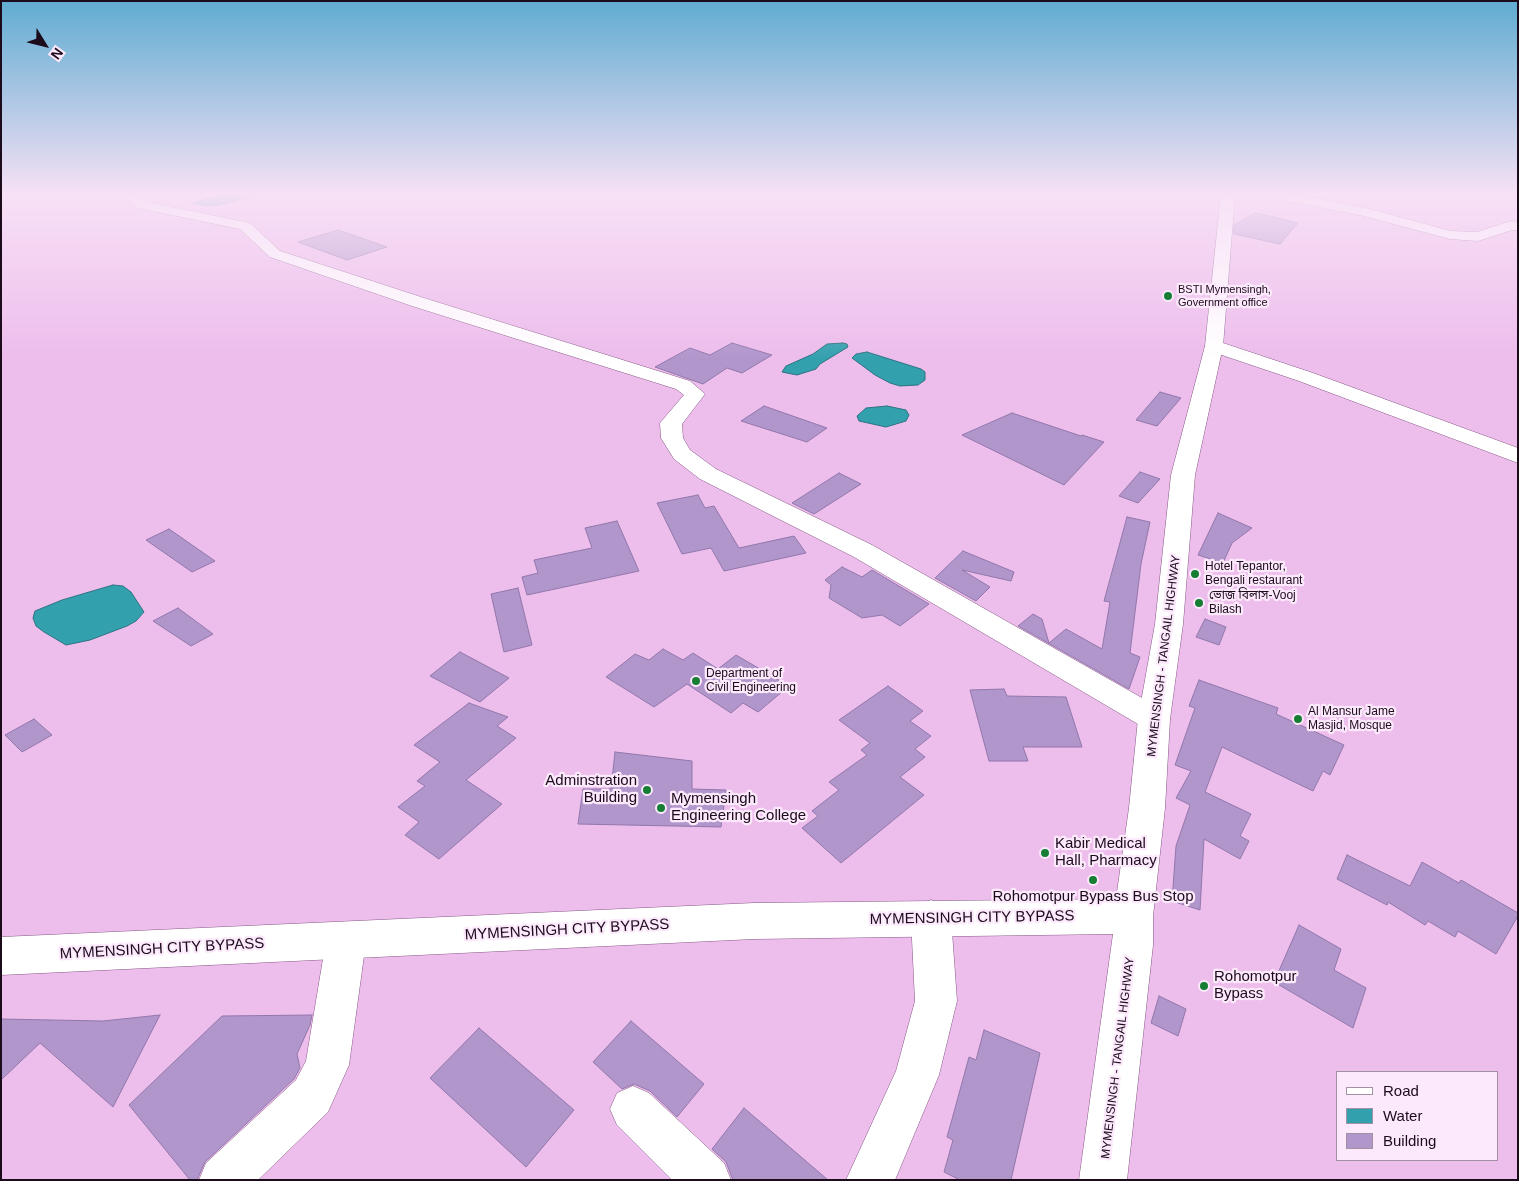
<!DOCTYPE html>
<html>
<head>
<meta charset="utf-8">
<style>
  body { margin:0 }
  #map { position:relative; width:1519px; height:1181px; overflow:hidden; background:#edbdec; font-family:Helvetica,sans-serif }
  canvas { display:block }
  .frame { position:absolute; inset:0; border:2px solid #1b0b1b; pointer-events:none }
  .legend { position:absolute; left:1336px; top:1071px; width:162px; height:90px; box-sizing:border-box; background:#fde9fc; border:1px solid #a390a2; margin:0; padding:6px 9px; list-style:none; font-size:15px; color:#1b0b1b }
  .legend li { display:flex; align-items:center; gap:10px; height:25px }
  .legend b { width:25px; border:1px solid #a390a2 }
  .north { position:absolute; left:20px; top:20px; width:50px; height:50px; -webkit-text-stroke:4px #fde9fc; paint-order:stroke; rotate:126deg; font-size:14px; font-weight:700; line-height:20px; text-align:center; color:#1b0b1b }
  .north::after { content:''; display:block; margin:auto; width:18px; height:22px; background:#1b0b1b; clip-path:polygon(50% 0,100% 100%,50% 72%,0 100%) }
</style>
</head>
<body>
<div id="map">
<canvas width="1519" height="1181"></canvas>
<div class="frame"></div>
<ul class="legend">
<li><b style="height:6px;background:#fff"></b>Road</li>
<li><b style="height:14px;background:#33a0ae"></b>Water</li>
<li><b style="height:14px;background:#b196cc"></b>Building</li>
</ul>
<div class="north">N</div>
</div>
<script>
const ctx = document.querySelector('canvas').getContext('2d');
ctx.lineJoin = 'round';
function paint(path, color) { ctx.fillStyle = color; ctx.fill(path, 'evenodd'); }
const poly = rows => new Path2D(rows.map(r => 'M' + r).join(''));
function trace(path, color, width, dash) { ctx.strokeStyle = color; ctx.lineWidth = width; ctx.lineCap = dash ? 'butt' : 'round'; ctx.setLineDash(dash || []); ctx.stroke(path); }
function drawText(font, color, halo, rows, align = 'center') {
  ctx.font = font + ' Helvetica,"Noto Sans Bengali",sans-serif'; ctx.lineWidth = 4.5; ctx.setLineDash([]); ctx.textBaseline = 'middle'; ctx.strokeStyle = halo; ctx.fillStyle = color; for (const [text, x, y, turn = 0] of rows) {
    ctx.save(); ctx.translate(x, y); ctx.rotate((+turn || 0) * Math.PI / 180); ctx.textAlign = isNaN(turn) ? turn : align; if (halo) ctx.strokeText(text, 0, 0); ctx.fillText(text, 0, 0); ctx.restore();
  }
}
const water = poly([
  [221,194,262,194,219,205,207,206,193,203,221,194],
  [843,343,847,344,848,347,820,364,816,369,797,375,782,372,786,366,813,354,827,344,843,343],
  [867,352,921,369,925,372,925,380,918,385,900,386,890,383,875,375,852,358,856,354,867,352],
  [887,406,906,410,909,415,906,421,886,427,859,421,857,416,866,408,887,406],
  [113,585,123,586,131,592,144,612,136,621,127,626,90,640,66,645,44,632,36,626,33,618,35,611,62,600,113,585]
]);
paint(water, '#33a0ae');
trace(water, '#2c7382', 1);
const building = poly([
  [1255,213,1279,218,1298,223,1280,244,1234,234,1234,225,1255,213],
  [338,230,387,247,347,260,298,242,338,230],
  [732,343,772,355,742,373,727,368,703,384,655,367,690,348,710,355,732,343],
  [1160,392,1181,398,1157,426,1136,420,1160,392],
  [764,406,827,428,807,442,741,421,764,406],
  [1012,413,1081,436,1082,435,1104,442,1064,485,962,435,1012,413],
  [1140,472,1160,479,1138,503,1119,496,1140,472],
  [839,473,861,484,814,514,792,503,839,473],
  [698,495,705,508,714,506,739,548,794,536,806,553,724,571,711,548,682,554,657,503,698,495],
  [1218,513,1252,528,1232,543,1223,563,1198,555,1218,513],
  [1127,517,1150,522,1141,564,1130,653,1140,657,1129,689,1018,626,1033,614,1042,619,1049,643,1066,629,1102,649,1110,602,1104,601,1127,517],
  [617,521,639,571,527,595,522,577,538,573,534,560,592,548,585,528,617,521],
  [169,529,215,561,192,572,146,540,169,529],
  [963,551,1014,572,1011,581,962,570,990,587,976,601,935,578,963,551],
  [842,567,862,577,872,570,929,604,900,626,882,615,862,618,829,598,831,585,825,580,842,567],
  [518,588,532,645,504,652,491,594,518,588],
  [178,608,213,634,191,646,153,621,178,608],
  [1205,619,1226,627,1219,645,1196,637,1205,619],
  [663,649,683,660,693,653,718,669,736,655,789,686,758,712,743,703,731,713,687,684,654,707,606,677,635,654,649,660,663,649],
  [460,652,509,678,480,702,430,676,460,652],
  [1199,680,1278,708,1276,714,1344,745,1330,775,1323,771,1313,791,1222,747,1205,792,1251,814,1240,836,1249,841,1240,859,1204,839,1200,910,1172,901,1176,846,1190,805,1176,798,1191,771,1175,765,1195,708,1189,706,1199,680],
  [888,686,923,711,910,721,931,736,915,749,925,757,900,777,924,795,841,863,802,828,818,816,812,811,839,790,829,782,867,755,861,750,870,743,839,720,888,686],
  [1004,689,1007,696,1066,697,1082,747,1023,747,1028,761,989,761,970,690,1004,689],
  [469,703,508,717,497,726,516,738,466,780,502,804,439,859,405,835,419,822,398,807,425,786,417,781,440,762,414,745,469,703],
  [34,719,52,735,22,752,5,735,34,719],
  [615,752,692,761,692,789,726,790,721,827,578,824,583,789,611,789,615,752],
  [1347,855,1410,886,1422,862,1459,883,1461,880,1518,913,1518,916,1496,954,1458,931,1455,937,1428,921,1425,925,1388,902,1387,905,1337,879,1347,855],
  [1299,925,1341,949,1334,970,1366,988,1353,1028,1274,982,1299,925],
  [1159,996,1186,1009,1178,1036,1151,1023,1159,996],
  [160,1015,113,1107,40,1043,1,1080,1,1019,103,1021,160,1015],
  [312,1015,310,1025,297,1054,300,1068,294,1079,205,1162,197,1180,190,1180,129,1105,222,1016,312,1015],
  [631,1021,704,1084,677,1117,650,1091,634,1084,622,1089,593,1062,631,1021],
  [479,1028,574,1110,526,1167,430,1078,479,1028],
  [984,1030,1040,1053,1011,1180,960,1180,944,1172,953,1140,947,1137,954,1112,969,1057,976,1060,984,1030],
  [744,1108,828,1180,733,1180,726,1162,712,1149,744,1108]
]);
paint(building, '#b196cc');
trace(building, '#9177ab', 1);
const minor = poly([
  [120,194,135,194,147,202,250,223,280,251,424,298,690,381,705,394,682,424,683,438,690,450,716,469,872,545,1165,711,1170,719,1165,727,1154,731,1143,727,854,557,700,479,674,459,661,438,660,423,684,395,676,389,412,306,270,257,240,229,138,208,120,194],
  [1268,194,1294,194,1366,208,1451,231,1477,232,1511,221,1518,222,1518,230,1512,230,1478,241,1450,239,1364,216,1270,197,1268,194],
  [1214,340,1313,373,1518,448,1518,463,1299,381,1207,350,1205,346,1207,342,1214,340],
  [931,900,945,906,951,918,957,1001,939,1075,895,1180,846,1180,896,1071,915,1001,911,918,917,906,931,900],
  [346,923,360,928,366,941,349,1065,328,1112,258,1180,199,1180,206,1163,296,1080,306,1061,326,941,332,928,346,923],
  [633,1086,649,1093,724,1163,731,1180,672,1180,617,1125,610,1109,617,1093,633,1086]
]);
const highway = poly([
  [1221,194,1235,194,1223,346,1195,475,1183,624,1170,719,1165,808,1153,916,1153,945,1127,1180,1079,1180,1113,934,754,939,1,975,1,937,754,903,1116,899,1129,808,1138,719,1155,624,1171,475,1205,346,1221,194]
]);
trace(minor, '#855a84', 1);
trace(highway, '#855a84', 1);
paint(minor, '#fff');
paint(highway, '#fff');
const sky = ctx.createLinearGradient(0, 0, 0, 359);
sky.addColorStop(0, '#5facd1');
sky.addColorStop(0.54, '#f7e1f6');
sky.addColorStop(1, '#f7e1f600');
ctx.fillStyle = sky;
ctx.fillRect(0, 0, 1519, 359);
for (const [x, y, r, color] of [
  [1168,296,5,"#157e33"],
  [1195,574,5,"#157e33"],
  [1199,603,5,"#157e33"],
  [696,681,5,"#157e33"],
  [1298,719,5,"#157e33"],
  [647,790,5,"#157e33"],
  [661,808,5,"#157e33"],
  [1045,853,5,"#157e33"],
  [1093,880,5,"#157e33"],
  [1204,986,5,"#157e33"]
]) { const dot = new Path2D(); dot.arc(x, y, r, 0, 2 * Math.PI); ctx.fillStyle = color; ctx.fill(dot); trace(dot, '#fde9fc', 2); }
drawText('11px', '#1b0b1b', '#fde9fc', [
  ["BSTI Mymensingh,",1178,290],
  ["Government office",1178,303]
], 'left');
drawText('12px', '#1b0b1b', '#fde9fc', [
  ["Hotel Tepantor,",1205,567],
  ["Bengali restaurant",1205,581],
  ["ভোজ বিলাস-Vooj",1209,596],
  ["Bilash",1209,610],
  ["Department of",706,674],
  ["Civil Engineering",706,688],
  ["Al Mansur Jame",1308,712],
  ["Masjid, Mosque",1308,726]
], 'left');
drawText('12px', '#1b0b1b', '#fde9fc', [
  ["MYMENSINGH - TANGAIL HIGHWAY",1164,656,-83],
  ["MYMENSINGH - TANGAIL HIGHWAY",1118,1058,-83]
]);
drawText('15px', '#1b0b1b', '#fde9fc', [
  ["Adminstration",637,781,"right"],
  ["Building",637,798,"right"],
  ["Mymensingh",671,799],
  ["Engineering College",671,816],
  ["Kabir Medical",1055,844],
  ["Hall, Pharmacy",1055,861],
  ["Rohomotpur Bypass Bus Stop",1093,897,"center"],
  ["Rohomotpur",1214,977],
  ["Bypass",1214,994]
], 'left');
drawText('15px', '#1b0b1b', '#fde9fc', [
  ["MYMENSINGH CITY BYPASS",972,918,-1],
  ["MYMENSINGH CITY BYPASS",567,930,-3],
  ["MYMENSINGH CITY BYPASS",162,949,-3]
]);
</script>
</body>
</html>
